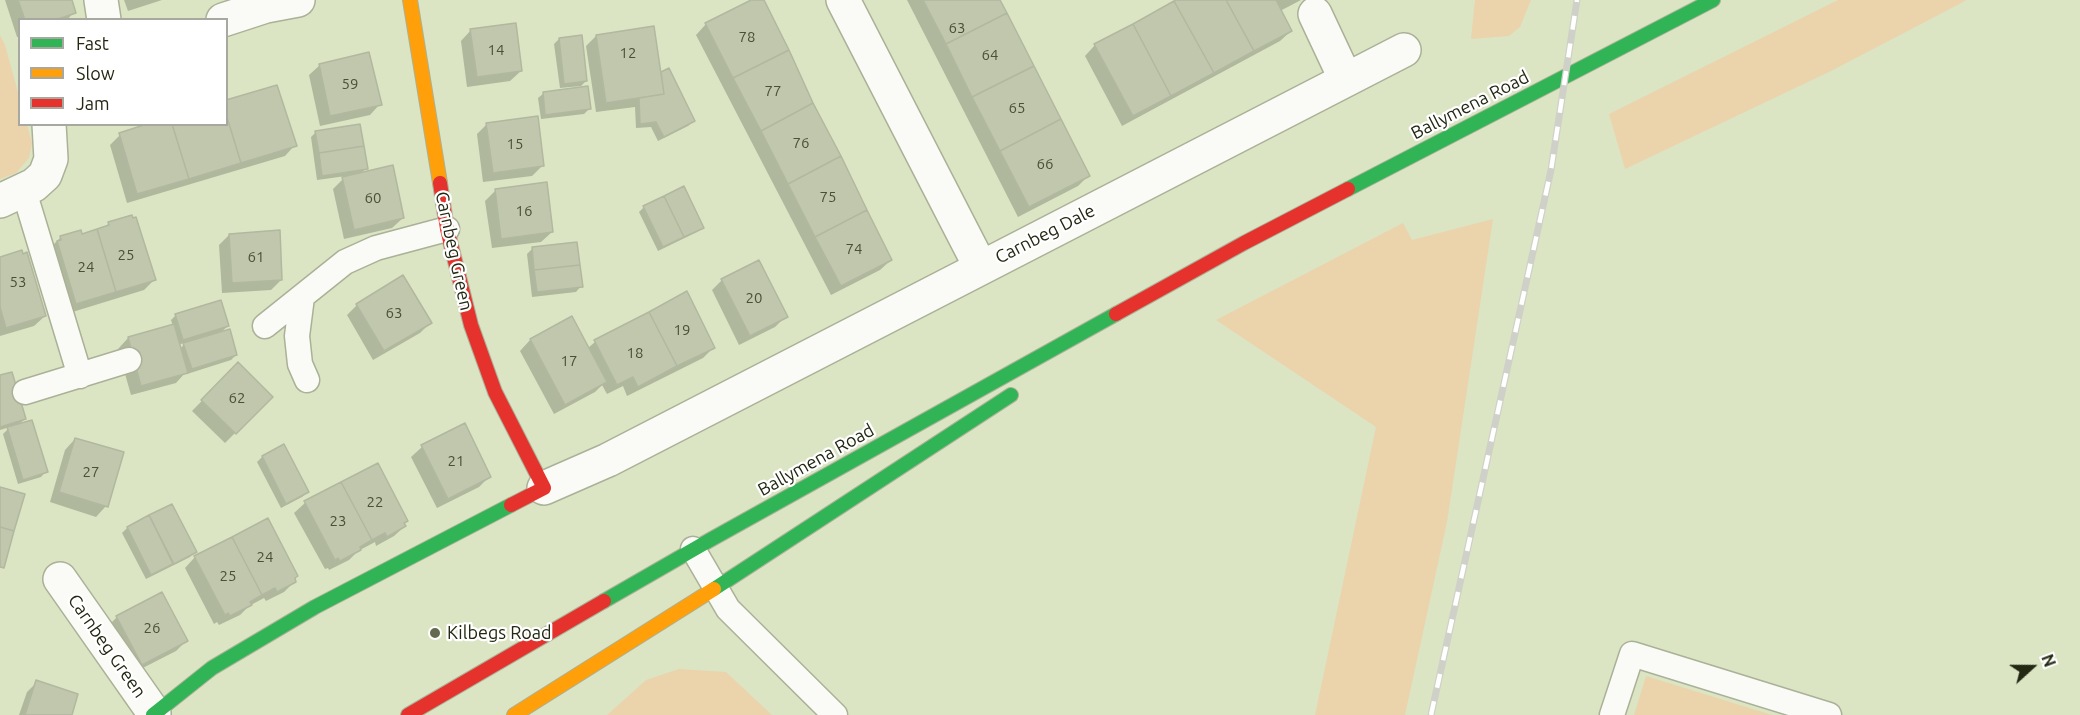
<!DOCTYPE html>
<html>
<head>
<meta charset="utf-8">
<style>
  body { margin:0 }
  #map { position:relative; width:2080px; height:715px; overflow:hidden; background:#dbe5c4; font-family:Ubuntu,sans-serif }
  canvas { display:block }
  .legend { position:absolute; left:18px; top:18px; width:210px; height:108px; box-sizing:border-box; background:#fff; border:2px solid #a7a9a0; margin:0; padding:8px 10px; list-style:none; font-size:18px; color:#222811 }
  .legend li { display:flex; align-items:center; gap:12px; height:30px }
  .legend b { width:30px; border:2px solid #a7a9a0 }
  .north { position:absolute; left:2002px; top:637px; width:60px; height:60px; -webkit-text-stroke:4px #fff; paint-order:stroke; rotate:69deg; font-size:16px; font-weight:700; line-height:24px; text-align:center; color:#222811 }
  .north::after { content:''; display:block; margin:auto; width:21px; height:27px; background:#222811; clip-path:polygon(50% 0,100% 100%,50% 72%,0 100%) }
</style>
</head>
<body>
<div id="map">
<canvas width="2080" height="715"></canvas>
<ul class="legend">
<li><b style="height:8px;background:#30b455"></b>Fast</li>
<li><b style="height:8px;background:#ff9f0a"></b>Slow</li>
<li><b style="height:8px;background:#e5322d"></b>Jam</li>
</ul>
<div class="north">N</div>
</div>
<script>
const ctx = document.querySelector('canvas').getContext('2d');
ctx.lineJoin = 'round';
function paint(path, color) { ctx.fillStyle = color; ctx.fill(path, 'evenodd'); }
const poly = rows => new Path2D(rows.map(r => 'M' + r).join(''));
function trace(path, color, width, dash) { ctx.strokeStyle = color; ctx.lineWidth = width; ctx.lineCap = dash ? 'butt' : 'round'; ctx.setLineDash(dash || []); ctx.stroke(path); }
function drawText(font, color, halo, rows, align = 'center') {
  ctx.font = font + ' Ubuntu,sans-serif'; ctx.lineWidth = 4.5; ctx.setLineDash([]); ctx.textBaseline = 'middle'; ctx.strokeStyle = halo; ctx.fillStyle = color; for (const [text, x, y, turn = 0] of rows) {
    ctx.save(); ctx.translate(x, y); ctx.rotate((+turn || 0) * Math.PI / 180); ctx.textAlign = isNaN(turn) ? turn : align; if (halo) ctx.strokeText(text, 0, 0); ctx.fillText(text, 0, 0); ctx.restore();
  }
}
paint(poly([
  [1475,0,1531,0,1520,27,1509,36,1471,39],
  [1838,0,1967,0,1831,71,1625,169,1609,114],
  [0,35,5,45,19,96,20,124,27,125,32,143,29,158,16,173,0,179],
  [1493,219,1447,522,1405,715,1315,715,1376,427,1216,320,1403,223,1412,240],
  [679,669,726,672,772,715,607,715,646,680],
  [1646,676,1772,715,1634,715]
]), '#ebd3ac');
paint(poly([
  [5,0,70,0,74,12,67,20,20,20,20,37,17,37],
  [124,0,162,0,128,11],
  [754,0,762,0,891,260,880,270,831,295,696,35,706,24],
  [907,0,998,0,1088,176,1078,186,1018,217],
  [1179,0,1301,0,1280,11,1291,31,1280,41,1122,126,1085,56,1095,45],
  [471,30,521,71,510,81,467,87,461,41],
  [596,36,660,75,662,73,693,121,688,126,658,141,651,127,636,128,635,107,596,112,586,46],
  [559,39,586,81,581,86,560,88,554,44],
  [320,65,380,104,370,115,320,126,309,75],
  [544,93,589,109,584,114,541,119,538,98],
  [487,124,543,165,532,176,483,182,477,134],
  [316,132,366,168,360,175,403,218,392,228,344,239,333,189,346,176,317,180,311,137],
  [120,135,295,145,285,156,127,203,110,145],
  [496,190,552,232,541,242,492,248,485,201],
  [644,207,702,227,697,232,658,251,639,212],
  [132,220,154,280,144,290,66,314,50,248,60,238,80,232,81,235,103,229,109,223],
  [229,235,281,280,271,290,222,293,219,245],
  [532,249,581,286,576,292,532,297,527,254],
  [0,259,45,316,34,326,0,336],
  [722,280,786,316,775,327,739,345,712,290],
  [686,293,713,348,703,358,627,396,623,386,607,394,602,385,595,392,554,414,520,351,530,340,572,318,588,348,595,342],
  [357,305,430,323,420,333,373,360,347,315],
  [176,315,228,326,220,333,236,355,231,360,187,374,186,372,176,383,131,395,118,349,128,338,173,326,171,320],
  [186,342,180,349,178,345],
  [238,364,271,397,225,443,192,411],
  [0,377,25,419,17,426,46,471,41,477,18,484,3,434,10,427,0,430],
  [464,425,489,477,479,487,437,508,411,457,422,447],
  [75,439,106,506,96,517,50,502,65,450],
  [284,446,307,492,302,497,281,508,257,462,262,457],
  [377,465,407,521,403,524,405,526,394,536,376,546,375,542,358,551,349,560,329,570,328,568,325,569,294,513,305,503],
  [171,506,195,551,190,557,146,579,122,533,127,528],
  [195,557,294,579,295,581,284,592,266,601,264,598,249,606,240,615,219,625,217,622,214,624,185,568],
  [117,617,186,641,176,651,131,674,107,627],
  [37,682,70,715,19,715,27,692]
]), '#0003');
const building = poly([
  [18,0,72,0,76,13,55,20,25,20,18,0],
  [751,0,764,0,789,50,733,78,705,23,751,0],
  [923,0,1000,0,1007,13,946,44,923,0],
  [1176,0,1226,0,1254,51,1214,73,1174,1,1176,0],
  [1226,0,1276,0,1292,31,1254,51,1226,0],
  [1174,1,1214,73,1171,96,1133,24,1174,1],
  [1007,13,1034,66,972,97,946,44,1007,13],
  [516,23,522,71,477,77,470,29,516,23],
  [1133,24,1171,96,1133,116,1094,44,1133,24],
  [654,26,664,94,606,103,596,35,654,26],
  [582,35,587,81,564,84,559,38,582,35],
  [789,50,813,103,761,131,733,78,789,50],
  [369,52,382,105,330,116,319,64,369,52],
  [1034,66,1061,119,1000,151,972,97,1034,66],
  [669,68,695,121,664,137,656,122,640,124,639,98,664,94,661,72,669,68],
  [277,85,297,146,241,163,226,114,226,100,277,85],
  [588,86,591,109,545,115,543,92,588,86],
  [813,103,841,156,788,184,761,131,813,103],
  [226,114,241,163,189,179,172,124,226,124,226,114],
  [538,116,544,166,493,173,486,123,538,116],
  [1061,119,1090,176,1029,207,1000,151,1061,119],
  [147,124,172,124,189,179,137,194,119,133,147,124],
  [360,124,364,146,319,153,315,131,360,124],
  [364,146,368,169,322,176,319,153,364,146],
  [841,156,867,210,815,237,788,184,841,156],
  [393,165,404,218,354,230,342,177,393,165],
  [547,182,553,232,501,239,495,189,547,182],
  [684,186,704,228,684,237,664,196,684,186],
  [664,196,684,237,663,247,643,206,664,196],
  [867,210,892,260,841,286,815,237,867,210],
  [132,215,133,218,136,217,156,280,116,292,97,229,109,225,108,222,132,215],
  [97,229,116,292,76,304,57,241,61,240,60,236,81,230,82,234,97,229],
  [280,230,282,280,232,283,229,234,280,230],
  [577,242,580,265,534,270,532,247,577,242],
  [22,250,23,254,27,252,46,316,6,328,0,307,0,257,22,250],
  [759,260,788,317,750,336,721,279,759,260],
  [580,265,583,287,537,292,534,270,580,265],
  [403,275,432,323,384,351,356,304,403,275],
  [687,291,715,348,677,366,649,312,687,291],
  [221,300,229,326,183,340,175,314,221,300],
  [649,312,677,366,638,387,633,377,617,385,594,340,649,312],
  [572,316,607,382,565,405,530,339,572,316],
  [174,324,188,373,141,386,128,337,174,324],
  [230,329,237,355,192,369,183,343,230,329],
  [238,362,273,397,236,434,201,400,238,362],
  [12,372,26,419,0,427,0,375,12,372],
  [32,420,48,472,23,480,7,427,32,420],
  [465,423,491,477,448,499,421,445,465,423],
  [75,438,124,452,108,507,59,492,75,438],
  [284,444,309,492,286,504,262,456,284,444],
  [378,463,408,521,404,523,406,526,387,537,385,533,372,540,341,482,378,463],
  [341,482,372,540,360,547,361,550,340,561,338,558,335,560,304,501,341,482],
  [0,487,25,494,14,531,0,527,0,487],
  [172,504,197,552,174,564,149,515,172,504],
  [149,515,173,564,151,575,127,527,149,515],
  [268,518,298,576,295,578,296,582,277,592,275,588,262,595,232,537,268,518],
  [0,527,14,531,4,568,0,567,0,527],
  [232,537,262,595,250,602,252,605,230,616,228,613,225,615,194,556,232,537],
  [162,592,188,641,142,665,116,616,162,592],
  [36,680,78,694,72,715,25,715,36,680]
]);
paint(building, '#c0c7ad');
trace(building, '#b1b89f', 1.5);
const lane = poly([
  [24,191,80,376],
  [302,297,297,336,300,364,307,380],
  [265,326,345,262,376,248,447,229],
  [25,392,129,360],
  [693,549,728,609,835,715],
  [1612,715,1632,654,1829,715]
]);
const street = poly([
  [101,0,104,20],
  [843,0,981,268,1404,50],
  [1315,14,1346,80],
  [223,20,266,6,298,0],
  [0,201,34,185,45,175,51,159,49,124],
  [544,488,608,460,981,268],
  [60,579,154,713]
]);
const fast = poly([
  [1348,189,1713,0],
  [714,589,1011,395],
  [604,601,710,540,1116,314],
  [153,715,212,668,315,607,511,505]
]);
const slow = poly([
  [410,0,440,183],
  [514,715,714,589]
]);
const jam = poly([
  [440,183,447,229,471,325,495,392,544,488,511,505],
  [1116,314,1244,243,1348,189],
  [408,715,604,601]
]);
trace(lane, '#aab197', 27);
trace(street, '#aab197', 36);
trace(fast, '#aab197', 16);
trace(slow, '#aab197', 16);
trace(jam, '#aab197', 16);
trace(lane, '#fafbf6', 24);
trace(street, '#fafbf6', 33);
trace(fast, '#30b455', 14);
trace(slow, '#ff9f0a', 14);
trace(jam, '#e5322d', 14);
const rail = poly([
  [1431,715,1551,170,1577,0]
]);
trace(rail, '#cfd1c8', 7);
trace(rail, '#fff', 4.5, [14]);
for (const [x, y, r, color] of [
  [435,633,6,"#636a50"]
]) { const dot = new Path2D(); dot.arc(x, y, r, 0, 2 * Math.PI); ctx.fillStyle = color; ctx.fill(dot); trace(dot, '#fff', 2); }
drawText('15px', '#4a5038', null, [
  ["63",957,28],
  ["78",747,37],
  ["14",496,50],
  ["12",628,53],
  ["64",990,55],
  ["59",350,84],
  ["77",773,91],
  ["65",1017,108],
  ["76",801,143],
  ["15",515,144],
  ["66",1045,164],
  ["75",828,197],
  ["60",373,198],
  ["16",524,211],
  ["74",854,249],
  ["25",126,255],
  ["61",256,257],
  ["24",86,267],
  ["53",18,282],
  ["20",754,298],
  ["63",394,313],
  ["19",682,330],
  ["18",635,353],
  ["17",569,361],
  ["62",237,398],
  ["21",456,461],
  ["27",91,472],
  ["22",375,502],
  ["23",338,521],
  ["24",265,557],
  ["25",228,576],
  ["26",152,628]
]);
drawText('18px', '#222811', '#fff', [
  ["Ballymena Road",1470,105,-27],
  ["Carnbeg Dale",1045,234,-27],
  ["Carnbeg Green",454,251,78],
  ["Ballymena Road",816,460,-29],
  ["Carnbeg Green",107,646,55]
]);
drawText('18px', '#222811', '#fff', [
  ["Kilbegs Road",447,633]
], 'left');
</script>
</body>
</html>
